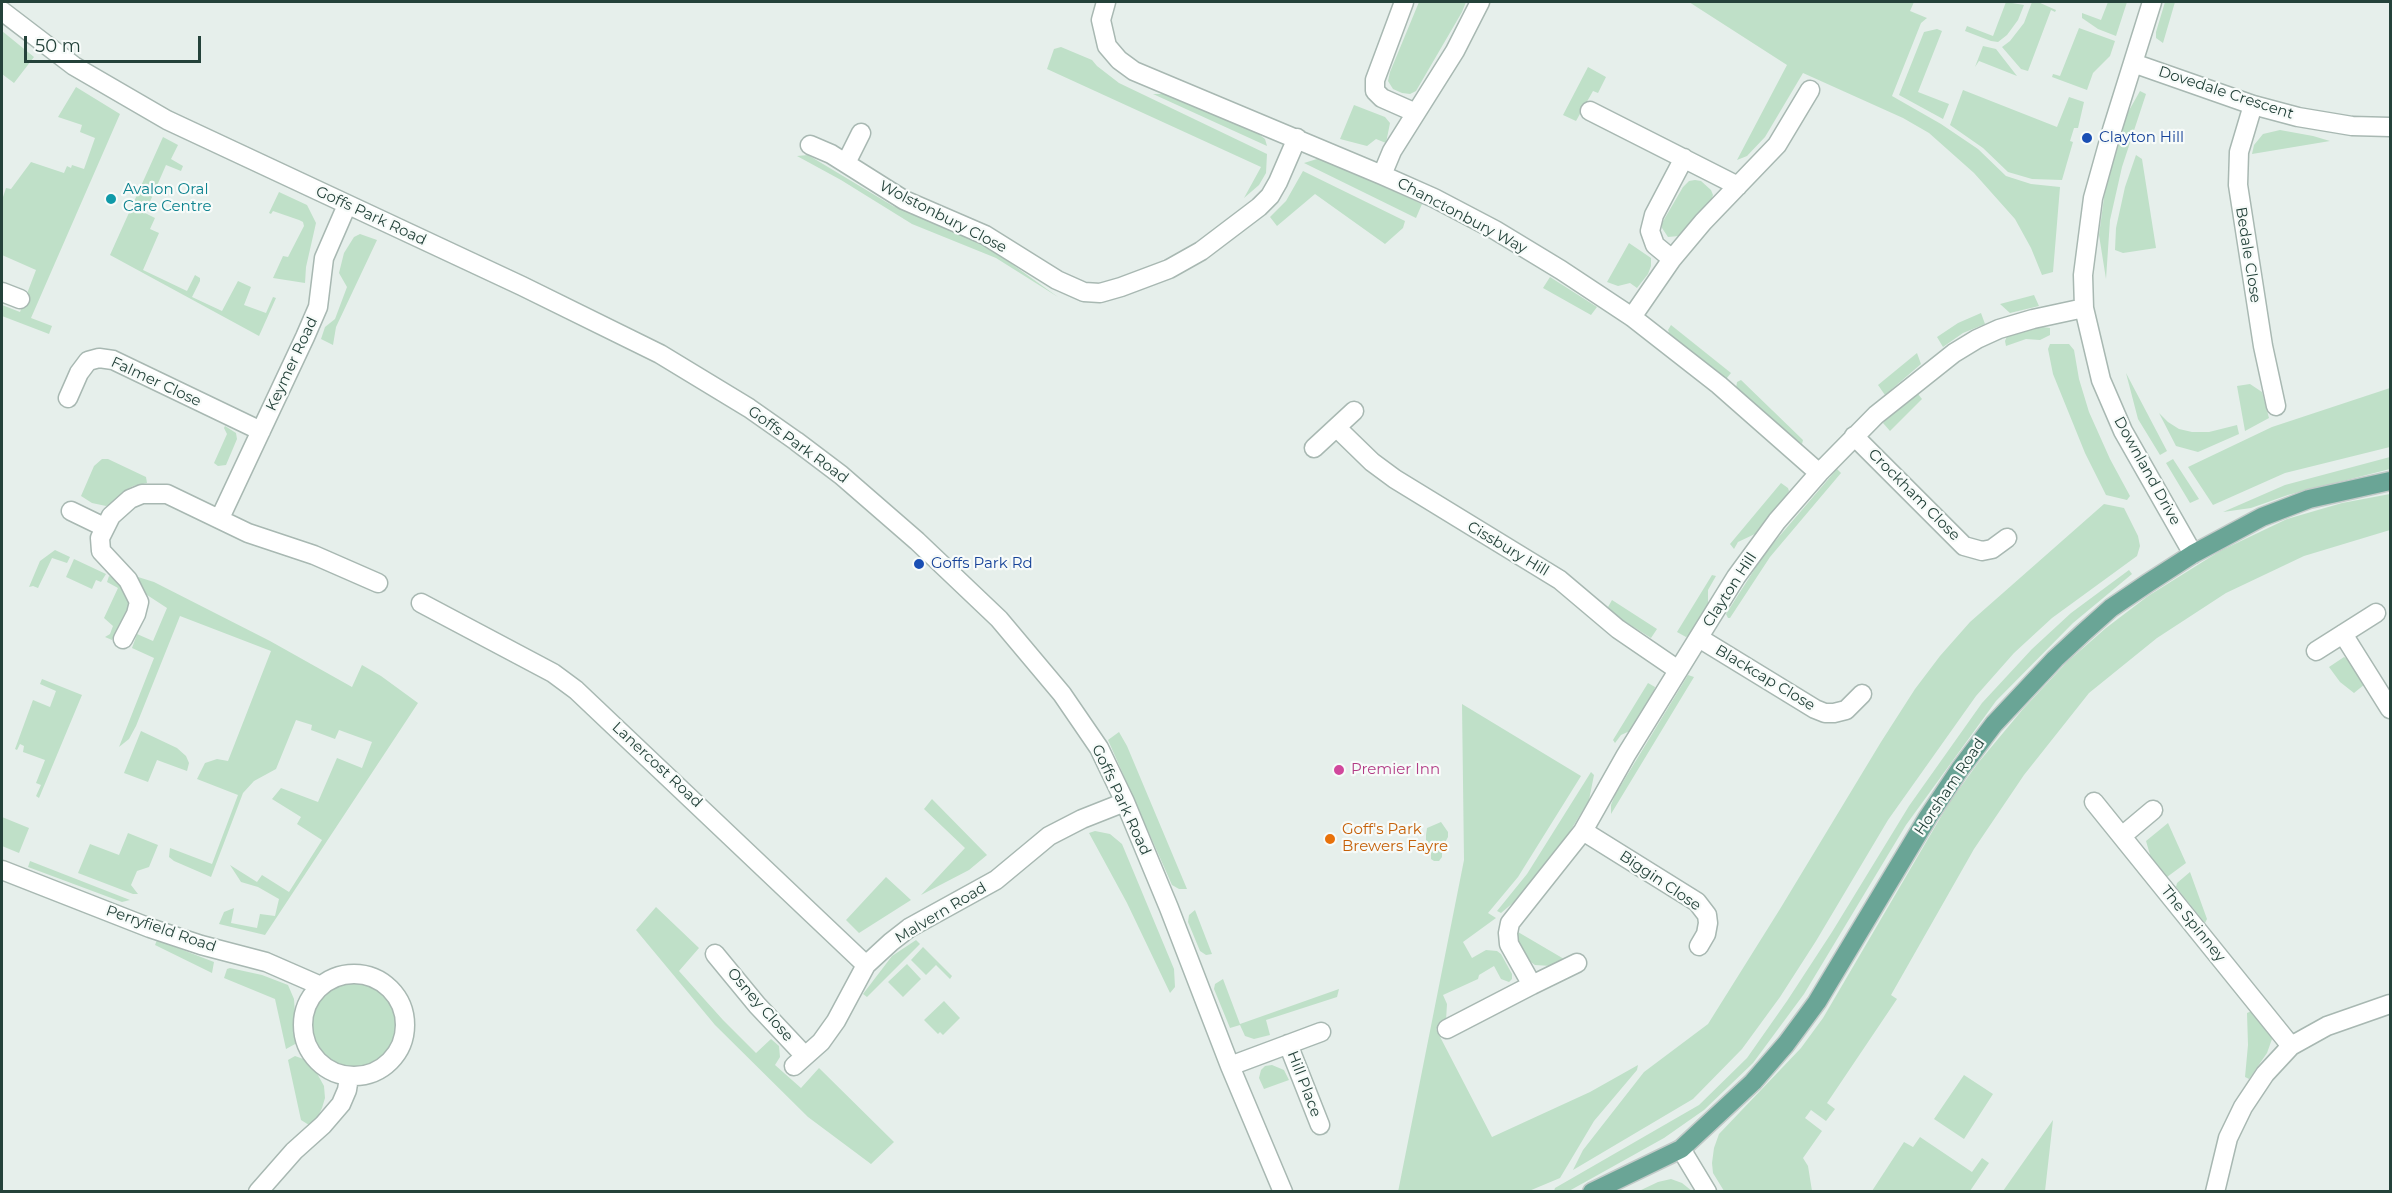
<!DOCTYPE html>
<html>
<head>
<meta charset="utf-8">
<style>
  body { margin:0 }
  #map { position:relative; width:2392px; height:1193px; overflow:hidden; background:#e6efeb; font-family:Montserrat,sans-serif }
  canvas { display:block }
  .frame { position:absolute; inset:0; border:3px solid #24423a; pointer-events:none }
  .scale { position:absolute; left:24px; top:36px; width:177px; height:27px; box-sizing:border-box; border:3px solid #24423a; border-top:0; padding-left:8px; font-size:18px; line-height:21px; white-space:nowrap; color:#24423a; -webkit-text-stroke:4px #f7fbf9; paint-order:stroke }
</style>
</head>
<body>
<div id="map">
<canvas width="2392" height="1193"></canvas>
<div class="frame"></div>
<div class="scale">50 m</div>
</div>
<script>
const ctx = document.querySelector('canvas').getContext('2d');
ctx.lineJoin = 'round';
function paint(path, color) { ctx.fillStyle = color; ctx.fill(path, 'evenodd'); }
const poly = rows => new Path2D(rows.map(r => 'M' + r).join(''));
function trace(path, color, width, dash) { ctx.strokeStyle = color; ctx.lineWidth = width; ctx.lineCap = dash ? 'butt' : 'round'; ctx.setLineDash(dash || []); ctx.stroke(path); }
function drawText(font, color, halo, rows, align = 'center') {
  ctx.font = font + ' Montserrat,sans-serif'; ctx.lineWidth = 4.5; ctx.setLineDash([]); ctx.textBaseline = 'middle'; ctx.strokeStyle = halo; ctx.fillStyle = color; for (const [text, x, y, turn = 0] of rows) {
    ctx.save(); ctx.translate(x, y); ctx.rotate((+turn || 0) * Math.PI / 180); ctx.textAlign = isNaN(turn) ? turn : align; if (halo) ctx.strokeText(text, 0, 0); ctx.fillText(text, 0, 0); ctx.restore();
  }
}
paint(poly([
  [1419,2,1466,2,1462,12,1416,91,1410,94,1402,93,1393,89,1388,81,1390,72],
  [1689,2,1914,2,1910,11,1927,18,1921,23,1892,96,1941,124,1978,149,2006,176,2031,184,2060,187,2053,272,2042,275,2031,248,2015,219,1974,173,1929,133,1903,118,1803,73,1765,137,1747,156,1737,160,1787,65],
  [2006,2,2024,5,2018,20,2007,35,1998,42,1991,41,1965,31,1967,26,1993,36],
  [2032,2,2038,2,2056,10,2055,12,2051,10,2028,71,2021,69,2002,47,2010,41,2024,23],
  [2108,2,2127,2,2116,36,2098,29,2082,18,2082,13,2101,20],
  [2165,2,2175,2,2163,43,2156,38,2156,32],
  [2079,28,2115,41,2110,56,2093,73,2087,90,2052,77,2053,74,2060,76],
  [1937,29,1942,31,1918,92,1949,104,1943,119,1899,95,1924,32],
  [2,31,34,57,14,83,2,74],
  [1983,46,1996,49,2017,76,1979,61,1975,67],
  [1061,47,1092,60,1097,66,1119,83,1267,154,1266,173,1259,185,1244,198,1261,167,1047,69,1054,49],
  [1588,67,1606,77,1598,93,1593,91,1576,121,1563,115],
  [76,87,120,114,31,318,52,326,49,334,2,316,2,305,20,312,36,270,2,255,2,200,6,188,11,189,31,162,64,173,67,166,71,168,72,165,84,169,95,138,80,132,82,125,58,117],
  [1963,90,2057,127,2069,97,2084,102,2078,128,2074,128,2070,141,2073,142,2062,180,2032,179,2008,172,1983,148,1950,125],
  [2140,91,2146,94,2122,167,2110,220,2106,279,2099,235,2105,190,2127,114],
  [1153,94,1163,94,1256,132,1265,139,1267,146],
  [1354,105,1385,117,1390,123,1386,143,1376,139,1367,146,1340,139],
  [2280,130,2313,136,2330,141,2252,154,2254,145,2263,134],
  [163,137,178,145,171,159,183,166,181,171,166,165,145,213,155,218,150,229,159,233,143,270,187,291,195,275,200,278,200,281,192,297,222,311,238,281,251,287,244,305,266,313,273,297,276,298,259,336,110,255],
  [808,155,893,206,981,242,1058,297,996,258,912,224,841,180,797,156],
  [2136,155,2142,159,2156,248,2123,253,2115,250,2116,228,2125,187],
  [1317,159,1323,159,1422,204,1416,218,1304,163],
  [1303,171,1405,221,1403,228,1385,244,1315,194,1277,226,1270,217,1286,201],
  [1695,180,1701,181,1711,190,1713,195,1711,201,1679,236,1668,237,1662,228,1662,223,1683,187,1689,181],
  [279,192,307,205,316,223,306,267,305,283,273,278,283,256,288,257,304,226,303,222,299,220,273,211,271,214,269,213],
  [360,234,377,240,336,327,333,345,321,339,325,327,335,319,347,287,339,273,344,253,354,237],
  [1629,243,1651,258,1651,266,1648,274,1637,288,1630,283,1618,286,1607,282],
  [1550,277,1597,307,1591,315,1543,288],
  [2034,295,2039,306,2010,313,2000,304],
  [1981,313,1985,324,1963,333,1943,347,1937,337,1958,323],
  [1671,325,1731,373,1726,379,1670,335,1668,330],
  [2043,327,2050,328,2050,335,2040,340,2026,339,2006,346,2005,341,2007,336,2014,332],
  [2050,344,2069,344,2074,350,2079,379,2089,412,2110,459,2130,496,2127,500,2106,495,2085,453,2053,374,2048,349],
  [1917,353,1921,364,1885,395,1878,385],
  [2126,373,2167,451,2160,455,2138,419],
  [1741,380,1803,440,1802,444,1794,439,1736,388,1737,382],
  [2250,384,2262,392,2269,418,2245,431,2237,386],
  [2390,388,2390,447,2285,473,2213,505,2188,467,2272,427],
  [1918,394,1922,399,1890,431,1883,423,1900,406],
  [2159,413,2168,422,2179,429,2192,432,2209,432,2237,425,2239,434,2198,452,2176,446],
  [225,426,236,433,237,439,226,465,218,466,214,463,227,434,224,428],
  [2390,457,2390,469,2288,495,2251,508,2223,512,2285,485],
  [102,459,108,459,146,477,147,483,133,486,124,491,112,504,106,506,92,503,81,496,94,466],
  [2173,459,2199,499,2190,503,2166,463],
  [1837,469,1841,473,1770,557,1730,618,1728,618,1726,614,1765,553],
  [1781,483,1788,488,1789,491,1786,496,1757,533,1738,542,1734,549,1730,544],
  [2390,494,2390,530,2304,556,2226,593,2157,638,2089,693,2024,775,1974,849,1891,995,1897,999,1827,1103,1835,1109,1826,1121,1811,1110,1805,1118,1822,1131,1803,1158,1808,1166,1812,1191,1724,1191,1713,1173,1712,1163,1714,1148,1719,1134,1801,1048,1823,1018,1949,803,1978,763,2023,709,2067,662,2106,628,2148,596,2220,551,2287,519,2342,503],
  [2104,504,2124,508,2138,536,2140,546,2137,556,2052,618,2014,653,1976,696,1888,820,1816,941,1780,997,1742,1049,1693,1099,1573,1170,1583,1150,1644,1072,1708,1024,1780,909,1881,742,1915,689,1940,656,1970,622],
  [55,550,70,557,67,563,52,558,38,588,33,586,29,587,40,561],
  [74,559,106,574,101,582,96,580,92,589,66,577],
  [2129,570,2132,574,2073,623,1996,701,1906,825,1804,994,1753,1063,1704,1110,1664,1138,1569,1191,1554,1191,1555,1188,1699,1105,1747,1058,1787,1001,1832,932,1909,806,1982,703,2032,649,2071,613],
  [1712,575,1716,576,1708,590,1708,605,1691,634,1686,637,1677,632],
  [109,576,118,580,130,596,130,604,112,640,105,637,110,634,113,626,104,618,118,588,107,582],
  [138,577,154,582,270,641,352,687,362,665,381,676,418,703,265,935,219,924,224,912,234,908,231,923,257,928,260,914,275,916,279,899,258,887,241,882,230,865,257,882,262,875,289,892,322,840,297,824,301,817,272,799,281,788,318,802,337,758,362,768,372,742,339,730,335,739,311,730,312,725,296,720,276,769,254,781,243,793,211,877,174,861,169,857,170,848,212,864,238,795,197,779,205,763,217,759,228,761,271,651,180,616,136,726,129,739,119,747,154,658,132,648,137,634,153,641,167,608,144,593,140,587],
  [1612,600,1657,629,1651,638,1618,617,1608,607],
  [2344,657,2351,661,2365,684,2354,693,2340,682,2329,667],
  [1688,675,1694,677,1611,814,1611,805,1615,795],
  [42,679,82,695,39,798,36,796,41,785,36,783,45,760,23,752,24,746,20,744,17,750,15,749,33,700,50,707,56,691,40,684],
  [1648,683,1655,687,1653,696,1634,729,1621,735,1615,743,1613,740],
  [1462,704,1581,776,1518,877,1488,913,1496,918,1463,942,1472,958,1486,950,1497,951,1501,954,1512,974,1512,979,1509,982,1501,979,1494,966,1479,975,1478,979,1443,995,1447,1004,1446,1020,1436,1029,1492,1137,1590,1092,1638,1065,1637,1070,1594,1121,1560,1178,1529,1191,1398,1192,1464,860],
  [141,731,177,748,186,756,189,763,187,771,157,760,148,782,124,773],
  [1119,732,1127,746,1187,889,1179,889,1172,885,1108,740],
  [1591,772,1594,775,1589,800,1563,843,1514,902,1501,913,1497,911,1527,874],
  [932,799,987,855,969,870,921,895,965,848,924,809],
  [2,817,29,828,19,853,2,846],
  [1441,822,1448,832,1448,837,1442,848,1442,857,1439,861,1434,861,1431,859,1431,846,1426,840,1426,835,1427,828],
  [2168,823,2186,863,2167,877,2151,858,2146,841],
  [1095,831,1110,834,1122,844,1174,969,1175,987,1170,993,1127,903,1089,833],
  [128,833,158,845,149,867,137,871,131,885,138,894,133,894,78,873,90,844,119,855],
  [30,861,130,900,122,902,28,867],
  [2190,872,2207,919,2205,923,2176,887,2177,883],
  [886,877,911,900,859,933,846,920],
  [656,907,699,948,679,971,723,1020,756,1053,771,1039,779,1046,780,1057,775,1065,801,1088,819,1068,894,1142,871,1164,808,1117,715,1025,636,930],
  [1195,910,1212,954,1206,955,1200,951,1188,922,1189,915],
  [1518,932,1564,959,1551,966,1535,965,1528,960,1518,946],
  [157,940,214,962,212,973,155,945],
  [916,940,920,944,867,997,863,994,892,956],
  [923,947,952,976,950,979,936,965,926,975,911,960],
  [907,964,921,979,903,997,888,982],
  [230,968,262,975,288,985,294,999,297,1043,286,1049,275,999,224,978,227,969],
  [1223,979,1240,1024,1339,989,1337,997,1266,1020,1270,1035,1254,1039,1245,1036,1240,1025,1230,1028,1214,989,1215,984],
  '311 1026a43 43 0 1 1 86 0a43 43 0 1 1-86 0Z',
  [944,1001,960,1018,943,1035,940,1032,938,1034,924,1020],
  [2254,1010,2269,1031,2272,1039,2267,1053,2249,1079,2245,1077,2248,1045,2247,1013],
  [295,1056,306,1060,314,1068,324,1086,325,1098,322,1108,317,1118,309,1125,301,1120,288,1060],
  [1272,1065,1284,1070,1289,1080,1264,1089,1259,1078,1261,1070,1265,1066],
  [1964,1075,1993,1094,1964,1139,1934,1119],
  [2053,1120,2045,1191,2003,1191],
  [1920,1137,1972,1172,1982,1158,1989,1163,1970,1191,1872,1191,1904,1142,1913,1147],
  [1671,1179,1682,1183,1692,1191,1639,1191,1658,1182]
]), '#bfe0c8');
const minor = poly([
  [1106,2,1101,20,1107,46,1119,60,1134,71,1382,175,1434,198,1495,230,1561,270,1632,317,1719,385,1819,473],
  [1404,2,1375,80,1375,91,1382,98,1416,113],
  [2152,2,2112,130,2093,198,2083,275,2084,308,2101,380,2123,431,2193,554],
  [2,11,74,66,167,120,522,286,660,354,749,408,796,441,841,475,917,541,999,619,1062,694,1099,748,1125,802,1169,908,1230,1066,1283,1192],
  [2133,63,2253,105,2298,117,2352,126,2390,127],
  [2253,105,2239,152,2238,185,2263,346,2276,406],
  [1590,111,1738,186],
  [810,145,831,154,904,200,985,235,1057,280,1084,292,1100,293,1121,287,1169,269,1201,251,1259,207,1270,196,1278,182,1297,138],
  [846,163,861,133],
  [1382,175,1392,151,1455,51,1480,2],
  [1672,259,1655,245,1650,231,1654,215,1684,158],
  [2,292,20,299],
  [1632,317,1672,259,1703,222,1777,145,1810,90],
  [68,398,79,373,88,361,99,358,113,360,261,431],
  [1337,428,1372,462,1395,479,1560,580,1618,629,1678,670],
  [1854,436,1964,546,1982,551,1992,549,2007,538],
  [1314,448,1354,411],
  [71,511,104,527],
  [220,518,305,337,318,307,324,258,347,205],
  [421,603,553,673,576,690,866,965],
  [2343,634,2390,709],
  [1699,638,1815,709,1825,713,1834,713,1846,710,1862,694],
  [123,639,136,614,139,602,128,580,101,551,100,538,111,516,130,499,142,494,167,494,248,533,314,555,378,583],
  [2316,651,2376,613],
  [2094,802,2291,1046],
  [1583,831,1697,902,1707,915,1708,923,1706,934,1699,946],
  [2122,836,2153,810],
  [2,870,150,928,201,945,266,962,321,986],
  [715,954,757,1005,805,1056],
  '303 1025a51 51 0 1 1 102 0a51 51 0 1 1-102 0Z',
  [1532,985,1577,963],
  [1447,1029,1532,985,1509,944,1508,933,1510,923,1583,831,1626,755,1736,577,1777,521,1819,473,1876,415,1954,353,1977,339,1999,329,2033,319,2084,308],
  [1288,1044,1320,1125],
  [794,1066,821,1042,836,1021,866,965,891,942,909,928,996,880,1049,836,1082,819,1125,802],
  [1230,1066,1321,1032],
  [1681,1149,1707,1192],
  [258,1192,294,1151,323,1125,341,1104,347,1090,349,1077],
  [2215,1192,2228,1138,2243,1107,2265,1074,2291,1046,2327,1026,2390,1004]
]);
const major = poly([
  [1592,1192,1681,1149,1753,1082,1786,1044,1817,1002,1928,817,1960,769,1994,724,2055,659,2083,633,2111,608,2148,583,2193,554,2262,517,2309,499,2390,481]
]);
trace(minor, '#a8b8b2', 21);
trace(major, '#c2cac8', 21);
trace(minor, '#fff', 18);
trace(major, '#6aa596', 18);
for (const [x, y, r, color] of [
  [2087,138,6,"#1a4fb4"],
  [111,199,6,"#0f9aa8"],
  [919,564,6,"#1a4fb4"],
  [1339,770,6,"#d1479c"],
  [1330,839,6,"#e8710a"]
]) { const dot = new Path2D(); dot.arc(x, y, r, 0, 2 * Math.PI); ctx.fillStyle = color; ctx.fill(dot); trace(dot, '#f7fbf9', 2); }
drawText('15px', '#24423a', '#f7fbf9', [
  ["Dovedale Crescent",2226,93,18],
  ["Goffs Park Road",371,216,25],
  ["Chanctonbury Way",1462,216,28],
  ["Wolstonbury Close",943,217,27],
  ["Bedale Close",2248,255,81],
  ["Keymer Road",292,364,-65],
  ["Falmer Close",156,382,25],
  ["Goffs Park Road",798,445,36],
  ["Downland Drive",2147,471,61],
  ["Crockham Close",1914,495,45],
  ["Cissbury Hill",1508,549,31],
  ["Clayton Hill",1730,590,-57],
  ["Blackcap Close",1765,678,31],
  ["Lanercost Road",657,765,43],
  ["Horsham Road",1950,787,-56],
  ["Goffs Park Road",1121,800,65],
  ["Biggin Close",1660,881,34],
  ["Malvern Road",941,913,-31],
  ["The Spinney",2193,924,51],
  ["Perryfield Road",161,929,19],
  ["Osney Close",760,1005,49],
  ["Hill Place",1304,1084,69]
]);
drawText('15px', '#164399', '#f7fbf9', [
  ["Clayton Hill",2099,138],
  ["Goffs Park Rd",931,564]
], 'left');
drawText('15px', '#0d838f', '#f7fbf9', [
  ["Avalon Oral",123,190],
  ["Care Centre",123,207]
], 'left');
drawText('15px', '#b23c85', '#f7fbf9', [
  ["Premier Inn",1351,770]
], 'left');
drawText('15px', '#c56008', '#f7fbf9', [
  ["Goff's Park",1342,830],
  ["Brewers Fayre",1342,847]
], 'left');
</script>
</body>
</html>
